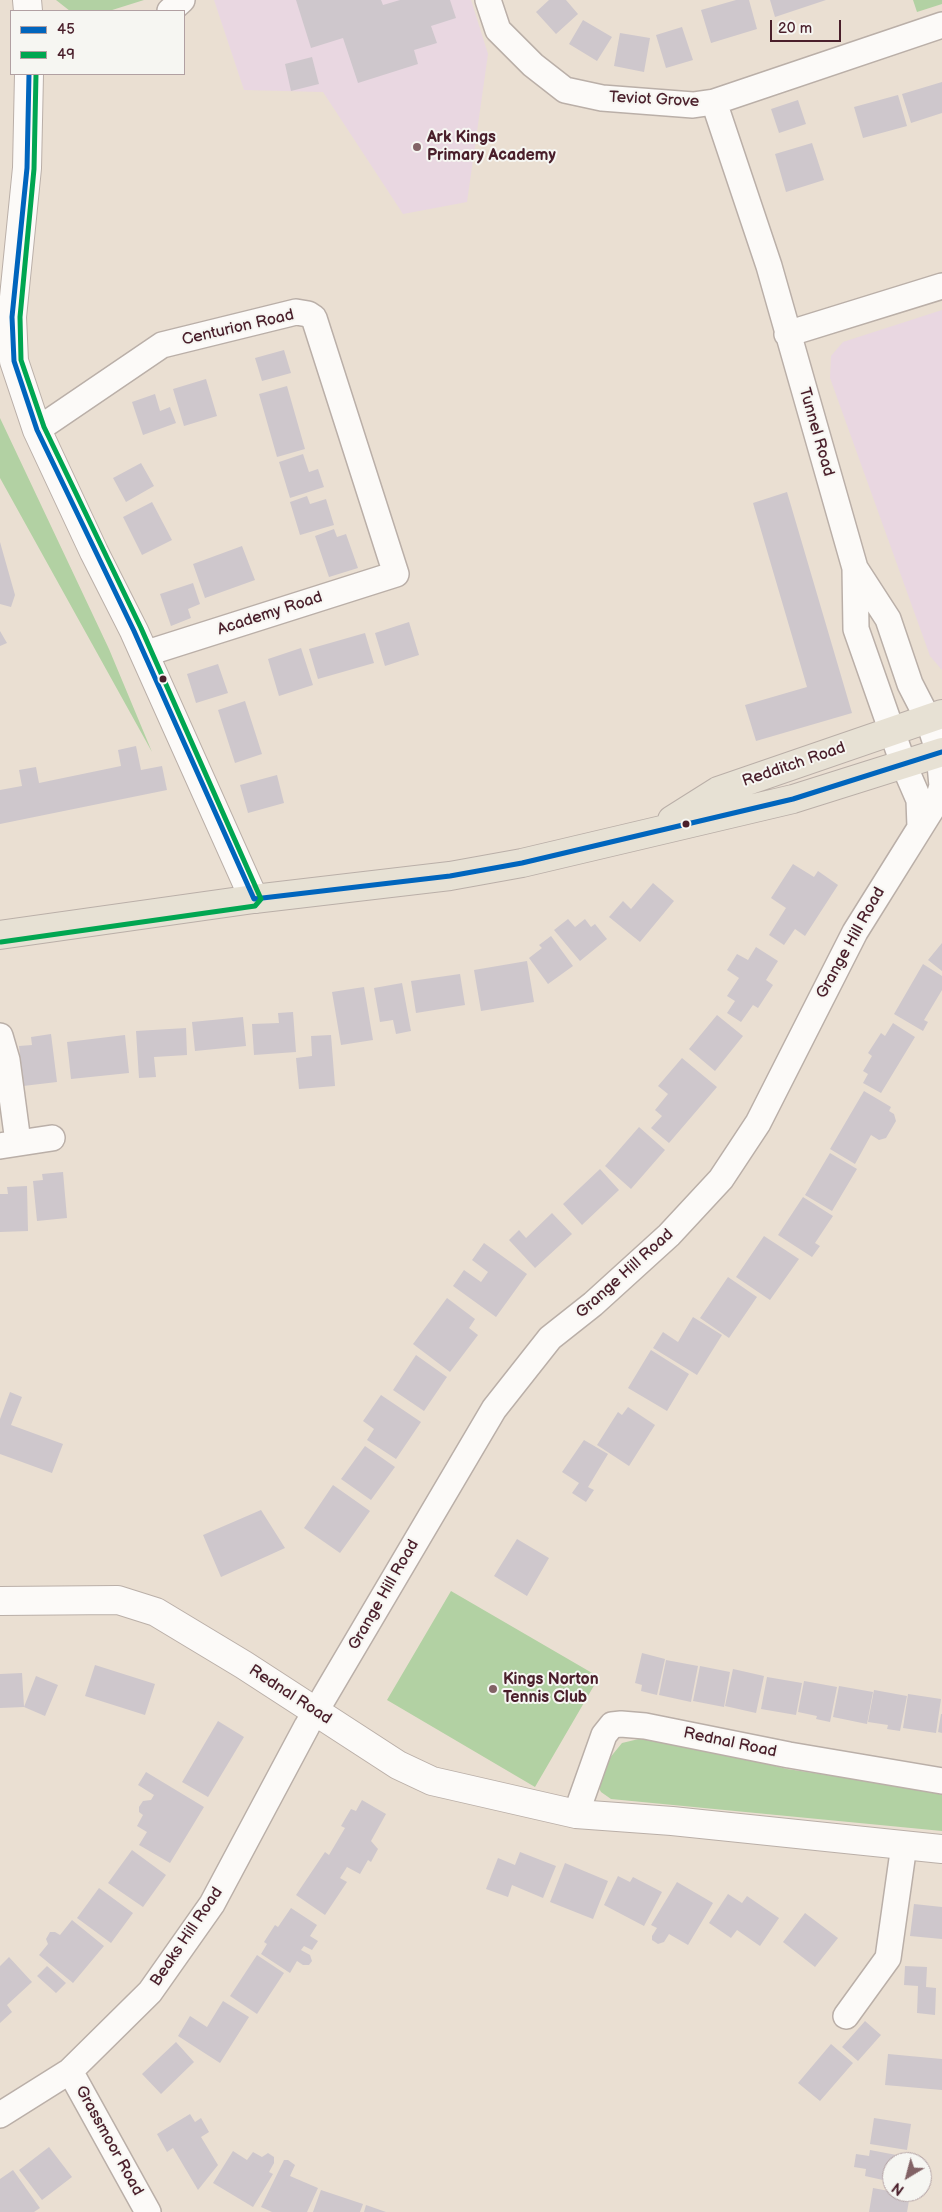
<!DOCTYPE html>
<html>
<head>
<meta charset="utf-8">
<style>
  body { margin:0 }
  #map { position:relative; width:942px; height:2212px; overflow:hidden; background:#eadfd2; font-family:"Balsamiq Sans",sans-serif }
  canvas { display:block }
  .legend { position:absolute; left:10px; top:10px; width:175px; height:65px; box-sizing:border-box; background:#f6f6f2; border:1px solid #b1a0a2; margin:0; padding:6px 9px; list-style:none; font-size:15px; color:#4a1f2b }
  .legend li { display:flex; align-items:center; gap:10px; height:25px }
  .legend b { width:25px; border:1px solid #b1a0a2 }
  .north { position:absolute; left:882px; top:2152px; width:50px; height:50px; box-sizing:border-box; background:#f6f6f2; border:1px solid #b1a0a2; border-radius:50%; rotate:217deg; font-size:14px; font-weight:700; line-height:20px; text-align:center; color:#4a1f2b }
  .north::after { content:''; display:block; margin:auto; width:18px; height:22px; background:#826265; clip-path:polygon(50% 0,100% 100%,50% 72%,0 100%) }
  .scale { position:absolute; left:770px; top:20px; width:71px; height:22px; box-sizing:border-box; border:2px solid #4a1f2b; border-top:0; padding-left:6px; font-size:15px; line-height:18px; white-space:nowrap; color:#4a1f2b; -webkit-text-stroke:4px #f6f6f2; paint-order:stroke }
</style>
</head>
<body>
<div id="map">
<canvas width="942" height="2212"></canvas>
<ul class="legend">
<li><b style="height:6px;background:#0065bd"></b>45</li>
<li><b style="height:6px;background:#00a651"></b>49</li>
</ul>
<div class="north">N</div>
<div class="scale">20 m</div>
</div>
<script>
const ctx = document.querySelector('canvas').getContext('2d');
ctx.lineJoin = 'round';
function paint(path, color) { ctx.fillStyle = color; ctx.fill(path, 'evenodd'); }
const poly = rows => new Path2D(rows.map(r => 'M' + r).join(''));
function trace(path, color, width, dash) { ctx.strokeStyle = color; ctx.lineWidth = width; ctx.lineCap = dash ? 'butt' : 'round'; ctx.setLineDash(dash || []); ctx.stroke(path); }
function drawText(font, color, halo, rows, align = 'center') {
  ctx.font = font + ' "Balsamiq Sans",sans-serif'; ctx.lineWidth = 4; ctx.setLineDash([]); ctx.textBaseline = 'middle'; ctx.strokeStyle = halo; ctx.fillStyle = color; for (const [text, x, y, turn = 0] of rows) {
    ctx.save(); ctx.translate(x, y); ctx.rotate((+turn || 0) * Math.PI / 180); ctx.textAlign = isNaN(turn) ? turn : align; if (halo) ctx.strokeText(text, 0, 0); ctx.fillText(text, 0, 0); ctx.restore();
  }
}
paint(poly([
  [214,0,471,0,488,54,467,202,403,214,323,92,244,90],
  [942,310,942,670,930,656,830,378,831,356,843,342]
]), '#e9d7e1');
paint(poly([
  [56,0,144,0,109,11,70,11],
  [913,0,942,0,942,4,917,12],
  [0,418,109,649,152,752,0,478],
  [451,1591,599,1677,535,1787,387,1700],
  [647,1737,677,1741,787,1769,942,1792,942,1831,611,1799,601,1792,598,1786,604,1765,622,1743]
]), '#b2d1a3');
paint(poly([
  [296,0,381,0,383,5,400,0,450,0,456,18,431,26,437,43,414,50,418,64,358,83,343,38,311,48],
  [549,0,566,0,578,14,556,34,536,12],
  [736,0,749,0,757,29,711,43,701,10],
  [770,0,826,0,775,17],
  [583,20,612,37,597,61,569,44],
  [682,27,693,60,666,68,656,35],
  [620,33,650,38,644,72,614,66],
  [312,57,319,84,291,91,285,64],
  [942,82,942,113,911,123,902,94],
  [898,95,907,126,863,138,854,107],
  [798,100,806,124,779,133,771,109],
  [812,143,824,180,786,192,775,154],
  [284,350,291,373,262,381,255,358],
  [206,379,217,416,184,426,173,389],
  [287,386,305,449,277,457,259,394],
  [155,394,160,411,170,407,176,423,143,435,132,402],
  [303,454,309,472,318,469,324,487,290,498,279,462],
  [141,463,154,486,126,502,113,478],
  [787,492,852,713,756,741,745,705,807,687,753,503],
  [307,496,310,504,326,499,334,525,300,535,290,502],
  [152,502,172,540,142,555,123,517],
  [334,529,337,537,346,534,358,568,329,577,315,536],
  [0,542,15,595,11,607,0,604],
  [242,546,255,580,205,598,193,564],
  [193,583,200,604,188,609,191,618,171,626,160,594],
  [409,622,419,655,385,666,375,633],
  [0,631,7,643,0,646],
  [365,633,374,663,318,679,309,649],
  [301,648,313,685,279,696,268,659],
  [218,664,228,693,196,703,187,674],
  [245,701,262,754,235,763,218,710],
  [136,746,141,770,162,766,167,790,0,824,0,790,22,786,19,770,36,767,39,783,121,766,118,750],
  [277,775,284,803,248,813,240,785],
  [793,864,814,877,818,871,838,885,805,936,795,929,784,945,769,935,786,908,771,898],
  [653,883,674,901,640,942,609,917,623,901,631,909],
  [568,919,575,927,585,919,591,927,595,924,607,939,580,961,554,930],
  [551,936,573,966,548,984,529,958,542,948,539,945],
  [942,943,942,971,928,960],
  [756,947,778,961,766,980,773,985,758,1008,753,1005,741,1022,727,1013,735,1001,727,996,739,978,727,970,737,954,748,960],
  [527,961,534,1002,481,1011,474,970],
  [923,964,942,976,942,990,924,1020,928,1022,923,1031,894,1014],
  [460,974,465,1005,416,1013,411,981],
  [402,983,411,1031,396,1034,393,1020,380,1022,374,988],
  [364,987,373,1040,341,1045,332,992],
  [293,1012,296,1052,254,1055,252,1024,279,1023,278,1013],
  [717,1015,743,1036,715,1071,689,1049],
  [243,1017,246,1046,195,1051,192,1022],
  [893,1023,915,1037,881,1093,863,1083,868,1074,863,1071,872,1056,868,1053,881,1033,885,1036],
  [186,1028,187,1055,154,1057,156,1077,139,1078,136,1031],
  [51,1034,57,1082,23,1086,19,1046,32,1045,31,1037],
  [125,1035,129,1073,71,1079,67,1042],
  [331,1035,335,1086,299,1089,296,1058,312,1056,311,1036],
  [682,1058,717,1087,669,1143,651,1128,662,1116,655,1110,668,1094,658,1086],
  [864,1091,891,1107,889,1111,894,1114,896,1121,886,1138,879,1140,871,1135,855,1164,830,1149],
  [639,1127,665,1150,631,1189,605,1166],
  [830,1153,857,1169,832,1211,805,1195],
  [600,1169,619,1190,582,1225,563,1204],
  [63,1172,67,1218,37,1221,33,1181,43,1180,42,1174],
  [27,1186,28,1231,0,1232,0,1194,8,1194,7,1187],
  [803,1197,833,1216,815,1243,820,1246,812,1257,778,1235],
  [552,1213,572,1234,535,1268,509,1240,519,1230,526,1238],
  [764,1236,799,1259,770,1300,736,1277],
  [484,1243,527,1274,496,1317,453,1286,464,1270,481,1282,488,1272,472,1260],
  [728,1277,757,1297,729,1338,700,1318],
  [447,1298,475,1319,469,1328,478,1335,450,1372,413,1344],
  [693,1317,722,1335,697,1375,653,1348,663,1332,678,1342],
  [651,1350,689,1374,667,1411,628,1388],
  [416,1355,447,1377,424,1411,393,1390],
  [10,1392,22,1397,11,1425,63,1444,52,1473,0,1454,0,1419],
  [381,1395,421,1422,396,1459,367,1440,374,1429,363,1421],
  [628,1407,655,1425,629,1466,597,1445,618,1412,622,1415],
  [584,1440,608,1454,588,1487,594,1490,586,1502,572,1493,579,1483,562,1472],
  [365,1446,395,1467,371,1500,341,1479],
  [333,1485,370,1511,340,1553,304,1528],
  [261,1510,285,1548,221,1577,203,1535],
  [517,1539,549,1558,527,1596,494,1576],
  [642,1653,665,1659,657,1695,641,1691,642,1685,635,1683],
  [666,1660,698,1666,691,1702,659,1695],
  [95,1665,155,1684,145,1715,85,1696],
  [700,1666,730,1672,724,1707,693,1701],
  [733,1669,764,1676,756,1713,725,1706],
  [22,1673,24,1707,36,1676,58,1685,45,1716,24,1707,0,1708,0,1674],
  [767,1677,802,1683,796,1715,761,1709],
  [804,1681,837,1687,830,1722,816,1719,817,1716,798,1712],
  [839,1686,873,1692,867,1724,833,1717],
  [874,1690,907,1696,900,1731,887,1729,888,1725,868,1722],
  [908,1694,941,1699,936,1733,903,1728],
  [941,1714,942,1714,942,1733,938,1732],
  [218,1721,244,1737,208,1797,182,1782],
  [146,1772,204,1807,170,1863,139,1845,147,1832,137,1826,143,1815,139,1812,139,1807,143,1801,151,1800,154,1795,138,1785],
  [362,1800,386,1814,371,1841,378,1849,371,1862,368,1860,360,1874,347,1867,340,1878,347,1882,325,1915,296,1895,325,1852,329,1855,345,1828,341,1826,351,1809,356,1811],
  [132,1850,166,1875,143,1907,108,1883],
  [520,1852,556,1866,543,1898,512,1885,508,1897,486,1889,498,1858,515,1865],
  [565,1863,608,1881,593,1919,550,1902],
  [618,1876,630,1882,633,1877,662,1892,644,1926,604,1905],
  [677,1882,713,1903,688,1945,669,1934,664,1942,658,1944,652,1940,652,1936,657,1928,651,1925],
  [99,1888,133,1913,111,1943,77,1918],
  [728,1894,742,1903,747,1896,779,1918,760,1946,737,1930,731,1938,709,1923],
  [914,1904,942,1907,942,1939,910,1936],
  [291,1908,317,1925,310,1936,318,1941,312,1950,304,1946,301,1950,310,1955,312,1961,309,1965,303,1965,297,1961,290,1973,261,1954,267,1944,264,1942,275,1925,278,1927],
  [805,1913,838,1938,815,1967,783,1942],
  [72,1920,104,1946,73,1983,39,1955,48,1944,46,1939,50,1932,55,1932,60,1935],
  [257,1955,284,1973,257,2014,230,1996],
  [9,1957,32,1982,7,2005,12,2012,0,2023,0,1966],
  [47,1966,66,1983,56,1993,37,1976],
  [905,1966,927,1967,926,1987,936,1988,935,2015,917,2013,918,1986,904,1985],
  [223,2001,249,2017,220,2063,178,2036,190,2016,207,2027],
  [865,2021,881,2035,858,2061,842,2047],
  [176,2042,194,2062,161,2094,142,2074],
  [831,2044,853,2063,820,2101,798,2083],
  [888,2054,942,2059,942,2090,885,2085],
  [190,2114,195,2122,201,2118,209,2132,201,2137,218,2165,198,2190,173,2148,167,2152,157,2134],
  [874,2118,911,2124,907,2150,870,2144],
  [49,2147,72,2177,42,2200,19,2170],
  [870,2150,907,2157,907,2162,892,2162,892,2182,865,2176,866,2169,854,2167,856,2154,869,2156],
  [233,2151,247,2160,253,2152,262,2157,268,2153,274,2157,274,2163,269,2172,273,2174,253,2207,213,2183],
  [284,2160,288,2160,295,2165,290,2176,318,2188,307,2212,272,2212,261,2207],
  [13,2170,40,2208,34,2212,0,2212,0,2179],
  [873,2188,910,2195,907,2212,869,2212],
  [321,2190,363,2204,360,2212,313,2212],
  [366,2205,386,2212,364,2212]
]), '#cec7cc');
const minor = poly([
  [488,0,498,30,533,65,565,90,602,98,693,105,714,102,942,25],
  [170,11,182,0],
  [787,334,942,286],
  [37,430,162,345,296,312,308,314,314,318,396,574,144,654],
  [855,568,856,629,903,763,919,800,920,827],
  [0,1036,7,1060,18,1142],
  [0,1146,52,1138],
  [576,1814,604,1735,612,1725,621,1724,645,1726,789,1755,942,1781],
  [846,2016,888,1958,904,1845],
  [70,2071,148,2212],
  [0,2115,70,2071,150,1992,212,1904,307,1726,494,1409,550,1338,593,1304,669,1235,721,1179,758,1123,855,932,938,799,942,786,939,753,928,719,910,684,888,619,855,568,769,266,714,102]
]);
const tertiary = poly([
  [27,0,28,11],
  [29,74,27,168,12,317,14,361,37,430,94,552,134,631,254,899],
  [0,1601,118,1600,156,1612,244,1665,398,1765,432,1781,576,1814,672,1821,942,1849]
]);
const trunk = poly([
  [672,820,718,791,942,714],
  [0,935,254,899,450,876,522,863,793,799,942,752]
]);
trace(minor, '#baafa8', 28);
trace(tertiary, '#baafa8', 30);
trace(trunk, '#baafa8', 30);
trace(minor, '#fcfaf8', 25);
trace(tertiary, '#fcfaf8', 28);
trace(trunk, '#e7e1d4', 28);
trace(poly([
  [29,74,27,168,12,317,14,361,37,430,134,631,254,899,450,876,522,863,793,799,942,752]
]), '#0065bd', 5);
trace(poly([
  [1,942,255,906,261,899,141,628,44,427,21,360,20,317,34,169,36,74]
]), '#00a651', 5);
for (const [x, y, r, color] of [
  [417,147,5,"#826265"],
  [163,679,4.5,"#4a1f2b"],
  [686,824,4.5,"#4a1f2b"],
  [493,1689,5,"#826265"]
]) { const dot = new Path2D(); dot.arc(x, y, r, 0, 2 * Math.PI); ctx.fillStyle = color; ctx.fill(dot); trace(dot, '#f6f6f2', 2); }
drawText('16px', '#4a1f2b', '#f6f6f2', [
  ["Teviot Grove",654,100,3],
  ["Centurion Road",238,328,-13],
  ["Tunnel Road",816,432,74],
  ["Academy Road",270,614,-18],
  ["Redditch Road",794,765,-19],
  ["Grange Hill Road",851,943,-61],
  ["Grange Hill Road",625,1274,-42],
  ["Grange Hill Road",384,1595,-60],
  ["Rednal Road",290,1695,33],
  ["Rednal Road",730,1743,12],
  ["Beaks Hill Road",187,1937,-56],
  ["Grassmoor Road",109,2141,61]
]);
drawText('bold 16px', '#4a1f2b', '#f6f6f2', [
  ["Ark Kings",427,138],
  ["Primary Academy",427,156],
  ["Kings Norton",503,1680],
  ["Tennis Club",503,1698]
], 'left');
</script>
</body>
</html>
